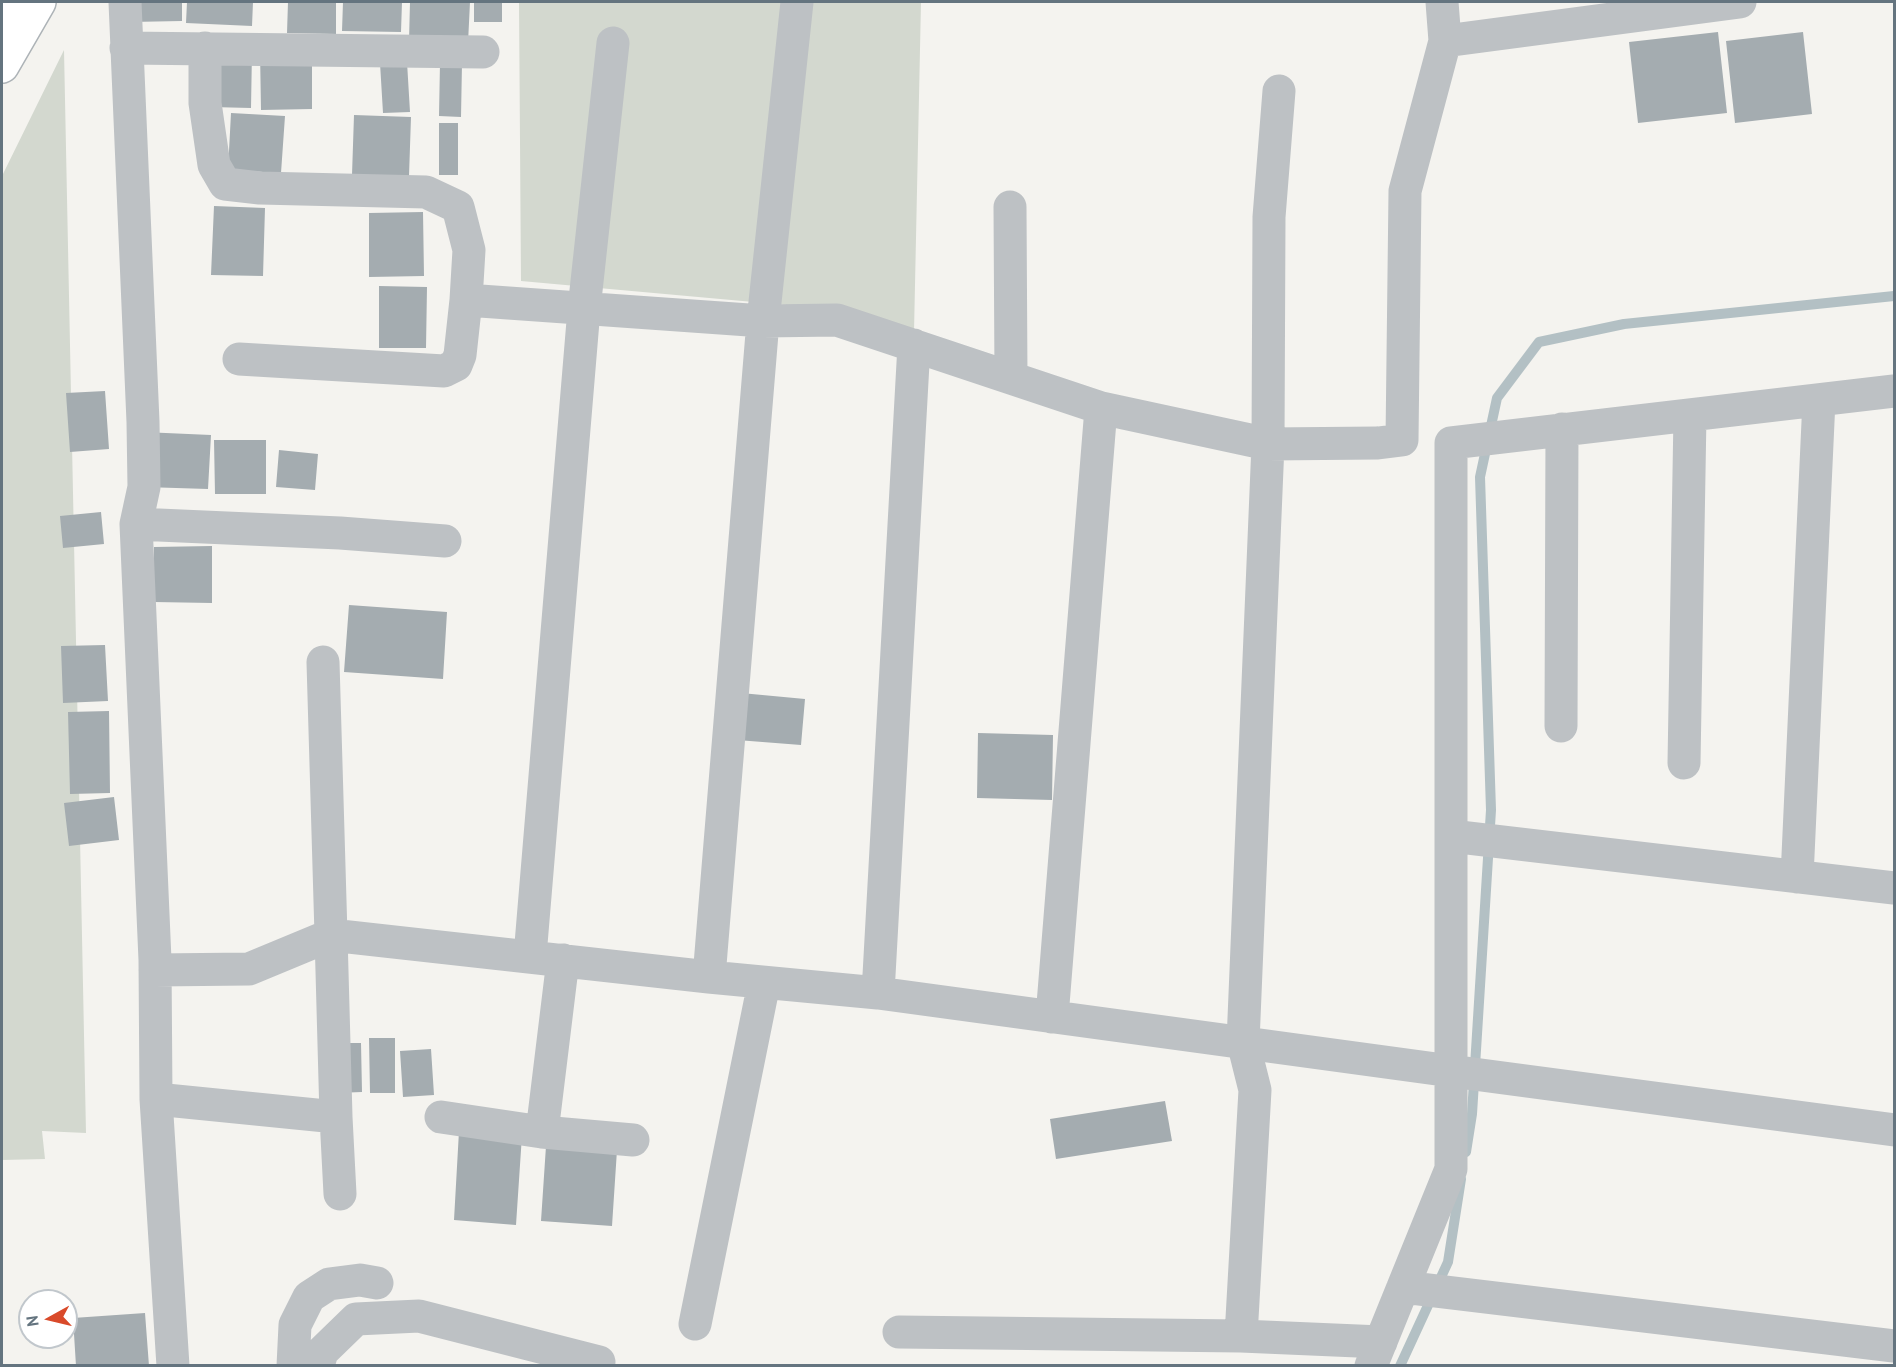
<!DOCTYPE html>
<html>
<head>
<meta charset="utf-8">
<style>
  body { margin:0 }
  #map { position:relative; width:1896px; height:1367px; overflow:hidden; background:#f4f3ef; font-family:"PT Sans",sans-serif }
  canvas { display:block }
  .frame { position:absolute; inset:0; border:3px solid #64747f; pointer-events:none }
  .north { position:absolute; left:18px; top:1289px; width:60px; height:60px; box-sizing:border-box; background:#fff; border:2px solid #c1c7cc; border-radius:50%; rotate:262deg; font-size:16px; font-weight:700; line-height:24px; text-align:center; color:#64747f }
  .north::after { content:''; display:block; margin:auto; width:21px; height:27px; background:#d94a2a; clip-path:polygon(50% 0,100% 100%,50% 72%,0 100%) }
</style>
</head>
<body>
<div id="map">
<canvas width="1896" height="1367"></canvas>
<div class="frame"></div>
<div class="north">N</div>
</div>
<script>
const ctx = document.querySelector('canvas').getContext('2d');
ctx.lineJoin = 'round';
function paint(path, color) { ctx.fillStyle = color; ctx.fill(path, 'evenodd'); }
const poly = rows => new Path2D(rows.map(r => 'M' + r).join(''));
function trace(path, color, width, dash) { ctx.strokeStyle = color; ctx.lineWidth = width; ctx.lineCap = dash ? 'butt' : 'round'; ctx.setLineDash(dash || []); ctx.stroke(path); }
paint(poly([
  [519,2,921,2,914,332,842,310,521,281],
  [64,50,86,1133,42,1131,45,1159,2,1160,2,176]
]), '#d3d8cf');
trace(poly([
  [1466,1152,1472,1114,1491,810,1480,477,1497,398,1539,342,1624,324,1894,296],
  [1400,1366,1448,1262,1461,1179]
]), '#b3c0c4', 10);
paint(poly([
  [129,2,182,2,182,21,130,22],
  [187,2,253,2,252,26,186,23],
  [288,2,336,2,336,34,287,33],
  [343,2,402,2,401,32,342,31],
  [410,2,470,2,468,43,409,41],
  [474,2,502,2,502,22,474,22],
  [1718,32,1727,113,1638,123,1629,42],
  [1803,32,1812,114,1735,123,1726,41],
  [213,51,252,51,251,108,211,107],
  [260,51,312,51,312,109,261,110],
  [407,62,410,112,383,113,380,63],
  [440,63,462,63,461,117,439,116],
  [231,113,285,116,281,173,228,170],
  [354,115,411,117,409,176,352,175],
  [439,123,458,123,458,175,439,175],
  [214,206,265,208,263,276,211,275],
  [423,212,424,276,369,277,369,213],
  [379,286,427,287,426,348,379,348],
  [105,391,109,449,70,452,66,393],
  [143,432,211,435,208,489,144,487],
  [214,440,266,440,266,494,215,494],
  [279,450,318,454,315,490,276,487],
  [101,512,104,544,63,548,60,516],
  [212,546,212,603,154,602,154,547],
  [349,605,447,612,443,679,344,672],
  [105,645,108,701,63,703,61,646],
  [741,693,805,699,801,745,737,740],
  [109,711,110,793,70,794,68,712],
  [978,733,1053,735,1052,800,977,798],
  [114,797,119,840,69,846,64,803],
  [369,1038,395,1038,395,1093,370,1093],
  [336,1043,361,1043,362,1092,336,1093],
  [431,1049,434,1095,403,1097,400,1051],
  [1165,1101,1172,1141,1056,1159,1050,1119],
  [459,1131,522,1135,516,1225,454,1220],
  [546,1146,617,1150,612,1226,541,1221],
  [145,1313,149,1366,76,1366,73,1318]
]), '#a4acb0');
const secondary = poly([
  [2,19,12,2],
  [2,66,39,2]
]);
trace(secondary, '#adb3b7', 36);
trace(poly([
  [125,2,143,422,144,487,136,524,155,960,156,1099,336,1117,331,935,709,977,878,993,1451,1071,1451,1169,1371,1366],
  [1445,41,1740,2],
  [126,48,483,52],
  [205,48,205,103,214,165,225,184,260,188,426,192,458,207,469,250,466,300,763,321,837,320,1101,408,1268,444,1378,443,1402,440,1405,191,1445,41,1442,2],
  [1010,207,1011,378],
  [239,359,444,371,456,365,460,355,466,300],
  [1894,391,1451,443,1451,1071,1894,1130],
  [136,524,340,533,445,541],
  [1561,726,1562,429],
  [1684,763,1690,415],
  [1451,836,1894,888],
  [1797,877,1819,400],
  [530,956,584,309,613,43],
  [155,970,249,969,331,935,323,662],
  [709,977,763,321,797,2],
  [878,993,914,345],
  [1052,1017,1101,408],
  [156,1099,173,1366],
  [336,1117,340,1194],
  [441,1117,542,1132,633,1140],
  [542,1132,563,960],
  [1403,1287,1894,1346],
  [695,1324,764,983],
  [899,1332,1241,1336,1381,1342],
  [1241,1336,1255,1090,1243,1042,1268,444,1269,217,1279,91],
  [293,1366,295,1325,309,1297,329,1284,360,1280,377,1283],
  [318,1366,322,1352,356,1319,419,1316,599,1362]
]), '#bdc1c4', 33);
trace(secondary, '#fff', 33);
</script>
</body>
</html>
